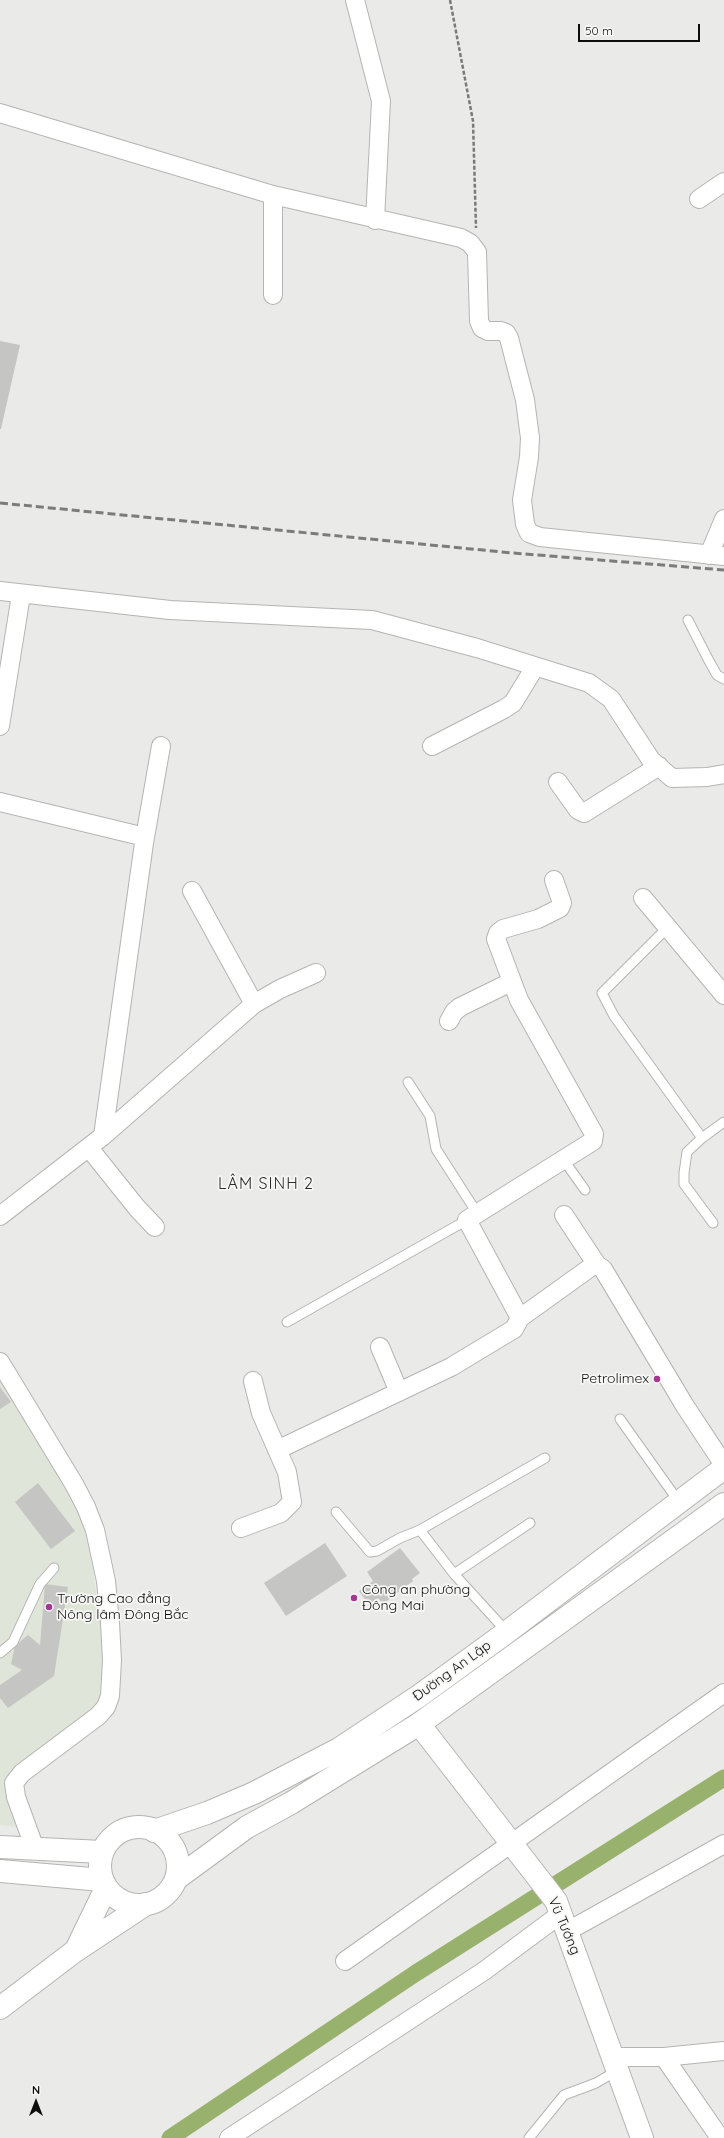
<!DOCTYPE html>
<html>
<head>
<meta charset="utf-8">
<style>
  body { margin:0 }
  #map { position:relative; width:724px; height:2138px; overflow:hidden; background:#eaebe8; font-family:Quicksand,sans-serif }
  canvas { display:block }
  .north { position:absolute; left:16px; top:2082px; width:40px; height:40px; -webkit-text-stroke:3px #f7f8f5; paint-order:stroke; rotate:0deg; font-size:11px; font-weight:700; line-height:16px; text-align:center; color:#0e0e0d }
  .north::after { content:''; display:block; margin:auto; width:14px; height:18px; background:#0e0e0d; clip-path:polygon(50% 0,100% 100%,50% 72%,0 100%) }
  .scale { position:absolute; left:578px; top:24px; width:122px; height:18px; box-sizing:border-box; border:2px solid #0e0e0d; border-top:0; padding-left:5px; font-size:12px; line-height:14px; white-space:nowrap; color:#0e0e0d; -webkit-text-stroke:3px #f7f8f5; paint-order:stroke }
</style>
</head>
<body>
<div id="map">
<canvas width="724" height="2138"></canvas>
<div class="north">N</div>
<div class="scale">50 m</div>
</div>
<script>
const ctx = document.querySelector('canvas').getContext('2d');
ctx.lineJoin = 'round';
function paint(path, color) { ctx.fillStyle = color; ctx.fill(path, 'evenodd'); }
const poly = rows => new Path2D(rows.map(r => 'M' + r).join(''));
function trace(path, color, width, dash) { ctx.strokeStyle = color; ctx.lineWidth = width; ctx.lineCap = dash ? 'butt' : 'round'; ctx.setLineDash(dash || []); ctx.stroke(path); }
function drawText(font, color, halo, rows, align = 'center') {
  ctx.font = font + ' Quicksand,sans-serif'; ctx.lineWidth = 3.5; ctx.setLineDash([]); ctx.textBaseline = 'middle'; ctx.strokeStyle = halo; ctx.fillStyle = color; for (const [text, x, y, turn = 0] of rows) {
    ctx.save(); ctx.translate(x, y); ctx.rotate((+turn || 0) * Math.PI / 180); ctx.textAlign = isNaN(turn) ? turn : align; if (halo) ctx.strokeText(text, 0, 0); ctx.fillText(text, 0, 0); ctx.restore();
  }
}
paint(poly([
  [0,1371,80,1509,89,1541,107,1673,106,1691,88,1712,5,1778,17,1827,0,1825]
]), '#e0e5da');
trace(poly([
  [170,2138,416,1973,724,1778]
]), '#98b16d', 17);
paint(poly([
  [0,341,20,345,1,429,0,429],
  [0,1387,11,1402,0,1409],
  [38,1483,75,1531,51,1549,15,1502],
  [325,1543,347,1576,286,1616,264,1583],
  [400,1548,420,1573,412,1579,413,1581,383,1604,378,1598,369,1605,359,1591,373,1581,367,1572],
  [45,1584,68,1587,54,1676,8,1708,0,1698,0,1685,22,1670,11,1664,15,1646,28,1635,40,1645]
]), '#c5c6c3');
const lane = poly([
  [688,620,708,659,717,675,724,679],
  [668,927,602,993,614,1016,702,1138],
  [408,1082,430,1116,436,1149,477,1213],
  [563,1159,585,1190],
  [713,1223,684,1184,684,1173,687,1152,702,1138,724,1122],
  [287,1322,467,1220],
  [620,1419,679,1502],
  [336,1512,370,1552,377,1551,400,1538,420,1530,454,1574,507,1632],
  [420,1530,545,1458],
  [454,1574,530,1523],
  [0,1653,13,1642,40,1584,54,1568],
  [529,2138,564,2095,596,2083,618,2070]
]);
const street = poly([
  [355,0,381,101,375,220],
  [0,113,273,195,461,238,470,243,477,252,479,321,482,328,488,331,501,331,506,333,509,338,525,400,530,438,529,457,522,500,525,524,529,533,540,537,724,556],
  [273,195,273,295],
  [699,199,724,182],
  [709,555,724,519],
  [0,591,170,610,372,620,477,648,589,683,611,699,651,760,672,778,707,777,724,774],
  [0,726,21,595],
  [432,746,504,709,513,703,535,667],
  [558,782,578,810,584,813,659,766],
  [0,802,145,837],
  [192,891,254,1004],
  [643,898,724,995],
  [449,1021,454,1012,460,1007,511,982],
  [103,1136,144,843,161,746],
  [89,1148,137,1208,155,1227],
  [564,1215,597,1265],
  [0,1216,103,1136,254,1004,280,989,316,973],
  [520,1318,591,1267,597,1265,603,1269,685,1406,724,1465],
  [380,1347,399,1392],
  [0,1362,74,1484,86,1507,95,1530,106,1581,110,1623,112,1660,110,1696,106,1707,98,1716,22,1773,14,1783,16,1797,35,1849],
  [277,1450,451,1367,514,1329,520,1318,467,1220,593,1141,594,1134,519,1000,496,939,498,933,503,929,538,919,560,908,562,903,554,880],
  [241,1528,281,1513,292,1502,287,1472,261,1413,253,1381],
  [568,1931,724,1844],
  [345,1961,724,1693],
  [614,2057,664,2057,724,2051],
  [664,2057,720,2138],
  [229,2138,484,1971,562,1913]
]);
const secondary = poly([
  [419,1724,556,1901,642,2138]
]);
const primary = poly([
  [77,1948,106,1888],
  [0,2008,75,1951,146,1904]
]);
const highway = poly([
  '100 1866a39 39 0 1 1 78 0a39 39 0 1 1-78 0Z',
  [154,1831,207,1813,254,1793,339,1749,419,1696,507,1632,724,1468],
  [0,1847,102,1852],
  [0,1871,102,1880],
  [176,1879,247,1827,291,1803,419,1724,724,1504]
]);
trace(lane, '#b4b5b2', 11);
trace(street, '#b4b5b2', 20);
trace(secondary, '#b4b5b2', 24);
trace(primary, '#b4b5b2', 24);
trace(highway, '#b4b5b2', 24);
trace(poly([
  [450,0,473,121,476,228]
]), '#7a7a78', 2.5, [4, 2]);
trace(lane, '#fff', 9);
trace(street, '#fff', 18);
trace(secondary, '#fff', 22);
trace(primary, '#fff', 22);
trace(highway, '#fff', 22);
trace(poly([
  [0,503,513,553,724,570]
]), '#7c7d7b', 3, [8, 4]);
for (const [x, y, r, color] of [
  [657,1379,4,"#a53693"],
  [354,1598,4,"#a53693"],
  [49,1607,4,"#a53693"]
]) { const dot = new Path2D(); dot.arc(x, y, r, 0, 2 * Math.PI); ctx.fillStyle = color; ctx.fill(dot); trace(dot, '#f7f8f5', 1.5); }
drawText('14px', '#0e0e0d', '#f7f8f5', [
  ["Petrolimex",649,1379,"right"],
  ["Công an phường",362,1590],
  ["Đông Mai",362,1606],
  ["Trường Cao đẳng",57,1599],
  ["Nông lâm Đông Bắc",57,1615]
], 'left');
drawText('14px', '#0e0e0d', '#f7f8f5', [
  ["Đường An Lập",452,1671,-36],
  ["Vũ Tướng",564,1926,67]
]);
ctx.letterSpacing = '1px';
drawText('16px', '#2b2c29', '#f7f8f5', [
  ["LÂM SINH 2",266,1184]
]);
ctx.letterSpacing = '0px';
</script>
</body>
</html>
